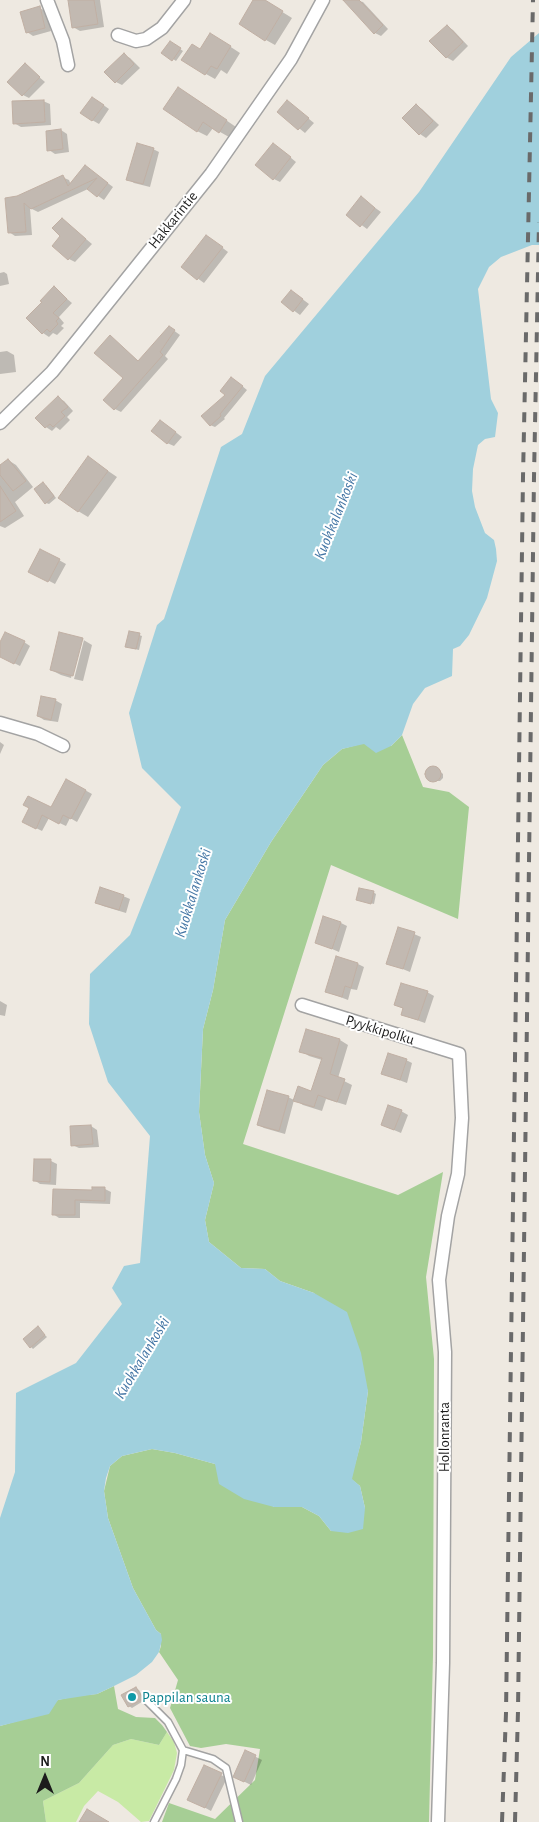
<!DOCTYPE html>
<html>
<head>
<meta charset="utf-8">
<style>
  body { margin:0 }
  #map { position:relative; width:539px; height:1822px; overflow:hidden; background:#eee9e1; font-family:"Alegreya Sans",sans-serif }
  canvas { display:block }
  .north { position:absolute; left:20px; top:1752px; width:50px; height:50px; -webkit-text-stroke:4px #fff; paint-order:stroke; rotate:0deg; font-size:14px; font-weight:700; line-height:20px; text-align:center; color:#1c1c1c }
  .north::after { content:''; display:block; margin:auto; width:18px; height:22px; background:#1c1c1c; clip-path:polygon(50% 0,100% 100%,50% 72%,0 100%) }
</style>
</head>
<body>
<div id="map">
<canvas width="539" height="1822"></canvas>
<div class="north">N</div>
</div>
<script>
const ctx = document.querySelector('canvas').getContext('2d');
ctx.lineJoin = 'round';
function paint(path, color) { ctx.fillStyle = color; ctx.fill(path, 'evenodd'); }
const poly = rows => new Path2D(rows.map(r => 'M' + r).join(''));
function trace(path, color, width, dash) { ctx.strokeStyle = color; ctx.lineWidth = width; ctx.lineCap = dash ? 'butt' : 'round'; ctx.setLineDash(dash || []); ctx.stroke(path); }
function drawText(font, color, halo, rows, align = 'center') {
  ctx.font = font + ' "Alegreya Sans",sans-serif'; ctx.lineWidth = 4; ctx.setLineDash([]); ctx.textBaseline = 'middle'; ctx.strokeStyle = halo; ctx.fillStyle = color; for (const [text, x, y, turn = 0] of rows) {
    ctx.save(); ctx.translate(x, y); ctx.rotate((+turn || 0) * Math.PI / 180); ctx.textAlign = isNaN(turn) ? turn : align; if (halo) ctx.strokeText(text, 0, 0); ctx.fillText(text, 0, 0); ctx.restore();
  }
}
paint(poly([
  [167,1732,174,1742,177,1753,174,1770,149,1821,141,1822,118,1802,98,1791,84,1806,76,1822,46,1822,43,1801,79,1783,113,1745,131,1739,159,1745]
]), '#c8eaa5');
paint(poly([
  [402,735,423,787,449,792,469,807,458,919,331,865,243,1144,398,1195,443,1172,426,1277,434,1359,433,1655,429,1822,162,1822,169,1803,215,1819,255,1780,260,1749,226,1744,201,1748,190,1746,170,1708,178,1680,159,1652,161,1646,161,1634,156,1630,133,1588,108,1518,104,1491,110,1466,122,1456,152,1449,175,1453,215,1464,274,1507,302,1507,319,1516,331,1531,365,1508,360,1486,351,1479,361,1442,368,1391,314,1293,280,1281,265,1269,241,1268,209,1242,205,1220,214,1183,205,1155,199,1112,203,1029,213,990,225,920,271,842,323,765,342,749,364,743,391,746],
  [114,1686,118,1709,136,1717,155,1718,162,1725,167,1732,159,1745,131,1739,113,1745,79,1783,43,1801,46,1822,0,1822,0,1726,28,1718,58,1700,76,1696,97,1694]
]), '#a6ce95');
paint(poly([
  [539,33,539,245,532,245,501,257,489,267,478,289,491,399,498,413,495,437,485,439,478,445,473,469,472,491,475,507,485,533,494,540,496,549,497,561,487,598,469,635,460,646,453,649,452,676,425,688,413,704,402,735,391,746,376,753,364,744,342,749,323,765,271,842,225,920,213,990,203,1029,199,1112,205,1155,214,1183,205,1220,209,1242,241,1268,265,1269,280,1281,314,1293,347,1312,361,1353,368,1391,361,1442,352,1479,360,1486,365,1508,363,1529,348,1533,331,1531,319,1516,302,1507,274,1507,244,1499,219,1484,215,1464,175,1453,152,1449,122,1456,110,1466,106,1478,104,1491,108,1518,133,1588,156,1630,161,1634,162,1640,159,1652,152,1662,136,1675,114,1686,97,1694,58,1700,49,1714,0,1726,0,1518,15,1472,16,1393,76,1363,122,1304,112,1288,124,1266,140,1263,150,1136,108,1082,89,1024,90,974,130,935,181,807,142,768,129,713,157,625,164,619,221,447,242,434,265,376,419,192,511,57]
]), '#a0d0dd');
paint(poly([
  [69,0,100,0,104,27,80,31,73,27],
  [255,0,263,0,292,18,275,45,266,40],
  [355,0,363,2,388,29,381,36,375,33],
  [39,8,46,11,51,31,33,36,27,32],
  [447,26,453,30,468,46,453,61,446,57],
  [220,40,240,53,227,74,221,70,215,79,206,74,201,50],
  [170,42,183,51,176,61,163,52],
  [124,55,130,58,140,68,122,85,116,82],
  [25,65,45,82,29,98,23,95],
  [188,94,236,127,229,137,213,128,207,136,197,131],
  [43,101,50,104,51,125,21,127,14,123],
  [99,102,109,109,99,124,92,120],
  [288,102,314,123,305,133,279,112],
  [416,105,422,109,439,125,426,138,420,134,404,118],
  [61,130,67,134,69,152,55,154,49,150],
  [279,148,296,162,280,182,274,179],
  [153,149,159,152,150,187,134,183,128,179],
  [85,166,113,187,104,200,88,189,38,212,30,208,32,235,15,236,9,232,18,198,62,177,69,180,71,185],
  [367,202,381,212,367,229,348,215],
  [62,219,92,244,75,262,69,259,62,236],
  [207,236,228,252,204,283,182,267],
  [4,272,7,274,9,284,0,286,0,273],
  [54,288,72,303,59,317,64,323,61,326,64,328,57,335,53,333,49,337,43,333,28,318,44,302],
  [297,295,309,304,300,315,282,302],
  [169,327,180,335,165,356,168,359,121,412,115,409,105,400,124,378,111,337,139,362],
  [7,351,14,355,16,372,0,374,0,352],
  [236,381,247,390,224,418,225,419,215,427,210,425],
  [58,398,64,401,73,411,67,417,70,420,60,430,56,427,52,431,46,427],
  [161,421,182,437,174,446,167,443],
  [89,458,117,477,88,517,78,511],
  [8,460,16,465,33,487,15,502,24,516,5,528,0,526,0,466],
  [46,485,56,498,49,504,46,503],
  [41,550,66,564,55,584,30,571],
  [60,634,82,639,92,645,83,681,74,679,84,640,81,640,71,678,61,675,51,670],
  [139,635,142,636,139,650,130,648],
  [24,642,30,646,20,666,0,656,0,645],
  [55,700,62,704,58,722,44,720,38,716],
  [0,742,4,745,0,754],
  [435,767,443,774,443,778,440,781,434,781,428,776,427,772,429,769],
  [67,780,92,794,77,822,70,818,66,826,49,818,42,831,24,822,51,809],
  [373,892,376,894,374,904,358,900],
  [123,896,130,899,126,913,103,906,97,903],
  [341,923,347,926,339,952,316,942],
  [414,934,421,937,410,972,388,963],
  [358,964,364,967,357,990,351,989,348,1000,327,992],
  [427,992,434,996,425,1023,402,1015,404,1009,395,1005],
  [0,1001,7,1005,5,1016,0,1015],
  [340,1040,348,1045,338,1078,352,1085,346,1105,326,1099,322,1111,303,1105,295,1100,312,1092,322,1060,309,1056,301,1051],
  [406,1060,412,1063,407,1083,383,1074],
  [288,1097,294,1100,285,1134,264,1128,258,1125],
  [401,1111,408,1115,401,1133,382,1125],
  [91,1126,97,1130,99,1147,79,1148,72,1145],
  [51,1161,57,1164,56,1185,40,1184,34,1180],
  [94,1188,105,1189,111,1192,110,1204,80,1203,80,1218,59,1218,53,1214,54,1190,93,1191],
  [38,1328,47,1337,33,1349,31,1347],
  [136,1688,139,1690,145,1700,132,1708,129,1706],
  [246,1752,262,1760,251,1785,241,1780],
  [221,1775,227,1778,211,1811,193,1801]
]), '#0003');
const building = poly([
  [68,0,94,0,98,24,72,28,68,0],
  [253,0,265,0,283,11,265,41,239,24,253,0],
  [343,0,359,0,383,25,374,34,343,0],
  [40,6,45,28,26,33,20,12,40,6],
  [447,25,463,42,446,58,429,41,447,25],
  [210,33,231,46,217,69,211,66,205,75,181,60,192,44,200,49,210,33],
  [170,41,181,48,172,61,161,53,170,41],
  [124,53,134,64,115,83,104,72,124,53],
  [25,63,40,77,22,96,7,82,25,63],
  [178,87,227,120,219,133,203,122,197,132,163,109,178,87],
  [92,97,104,105,92,121,80,113,92,97],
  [44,100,45,122,13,124,12,101,44,100],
  [287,100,309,118,298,130,277,112,287,100],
  [416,104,433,121,419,135,402,118,416,104],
  [61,129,63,149,47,151,46,131,61,129],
  [137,143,154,148,143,184,126,180,137,143],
  [273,143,291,157,273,180,255,165,273,143],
  [85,165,108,183,97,197,87,189,97,178,31,209,24,203,26,232,8,233,5,198,17,196,63,175,68,186,85,165],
  [361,196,375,208,360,227,346,215,361,196],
  [62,218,86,239,68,260,52,246,60,236,52,228,62,218],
  [206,235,223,247,197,280,181,267,206,235],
  [54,286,67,299,53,313,59,318,56,321,58,324,50,332,47,329,42,334,26,318,42,302,40,301,54,286],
  [291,290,303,299,293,312,281,302,291,290],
  [169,326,175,330,160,352,163,355,114,410,103,400,123,378,94,353,110,335,138,361,169,326],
  [231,377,243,386,220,414,221,416,210,426,201,416,225,395,220,391,231,377],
  [58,396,68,407,61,412,65,416,53,427,50,424,45,428,35,418,58,396],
  [160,420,176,432,167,444,151,431,160,420],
  [88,456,108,471,78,512,58,498,88,456],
  [8,459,26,481,13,491,0,475,0,465,8,459],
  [43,482,54,496,45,504,34,489,43,482],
  [0,486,16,511,0,522,0,486],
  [40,549,60,559,48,582,28,572,40,549],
  [129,631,140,633,136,649,125,647,129,631],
  [5,632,25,641,14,664,0,657,0,642,5,632],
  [59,632,83,638,73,676,50,670,59,632],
  [41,696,56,699,51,720,37,716,41,696],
  '425 774a8 8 0 1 1 16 0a8 8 0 1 1-16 0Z',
  [66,779,86,790,71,819,63,815,59,824,42,815,36,829,22,822,29,808,23,805,28,796,51,807,66,779],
  [100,887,124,895,119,910,95,903,100,887],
  [359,888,374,891,371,904,356,900,359,888],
  [323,916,341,922,332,949,315,943,323,916],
  [398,927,415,932,403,969,386,964,398,927],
  [336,956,358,963,351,988,345,986,342,997,325,992,336,956],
  [401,983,428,991,418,1020,401,1015,403,1008,394,1005,401,983],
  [306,1029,340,1039,330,1074,345,1079,337,1102,318,1095,314,1107,293,1101,298,1086,311,1091,322,1058,299,1052,306,1029],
  [388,1053,407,1059,400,1080,381,1074,388,1053],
  [267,1090,289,1096,279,1131,257,1125,267,1090],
  [388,1105,402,1110,394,1130,381,1125,388,1105],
  [91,1125,93,1144,71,1146,70,1126,91,1125],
  [34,1159,51,1159,50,1182,33,1181,34,1159],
  [92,1187,105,1187,105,1201,75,1200,75,1215,52,1215,53,1189,92,1190,92,1187],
  [38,1326,45,1335,30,1348,23,1339,38,1326],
  [136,1687,143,1699,128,1707,121,1695,136,1687],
  [245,1750,256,1755,244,1782,233,1777,245,1750],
  [204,1765,222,1773,205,1808,187,1800,204,1765],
  [87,1809,109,1822,79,1822,87,1809]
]);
paint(building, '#c2b9b1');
trace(building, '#c0afa3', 1);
const lane = poly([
  [147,1701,168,1722,183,1750,181,1765,176,1779,154,1822],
  [183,1750,213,1759,226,1768,239,1822]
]);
const street = poly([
  [47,0,63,41,68,65],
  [118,35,136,41,146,39,162,28,184,0],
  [0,423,52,372,211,174,291,59,323,0],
  [0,723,38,734,63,746],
  [302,1005,459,1054,462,1118,458,1174,448,1216,439,1280,445,1352,443,1663,438,1822]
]);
trace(lane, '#a3a3a3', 9);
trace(street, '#a3a3a3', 15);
trace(lane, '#fff', 6);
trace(street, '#fff', 12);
trace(poly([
  [502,1822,506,1713,523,477,533,0],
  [515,1822,518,1711,534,477,539,222]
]), '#6a6a6a', 4, [10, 10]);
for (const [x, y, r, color] of [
  [132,1697,5,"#0f9aa8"]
]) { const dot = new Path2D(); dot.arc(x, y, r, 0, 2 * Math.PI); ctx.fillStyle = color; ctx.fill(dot); trace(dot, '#fff', 2); }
drawText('15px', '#1c1c1c', '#fff', [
  ["Hakkarintie",173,220,-51],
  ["Pyykkipolku",380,1030,17],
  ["Hollonranta",444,1437,-90]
]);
drawText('15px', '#0d838f', '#fff', [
  ["Pappilan sauna",142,1697]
], 'left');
drawText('italic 16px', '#4476a5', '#fff', [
  ["Kuokkalankoski",336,516,-68],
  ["Kuokkalankoski",193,893,-73],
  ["Kuokkalankoski",142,1358,-59]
]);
</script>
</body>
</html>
